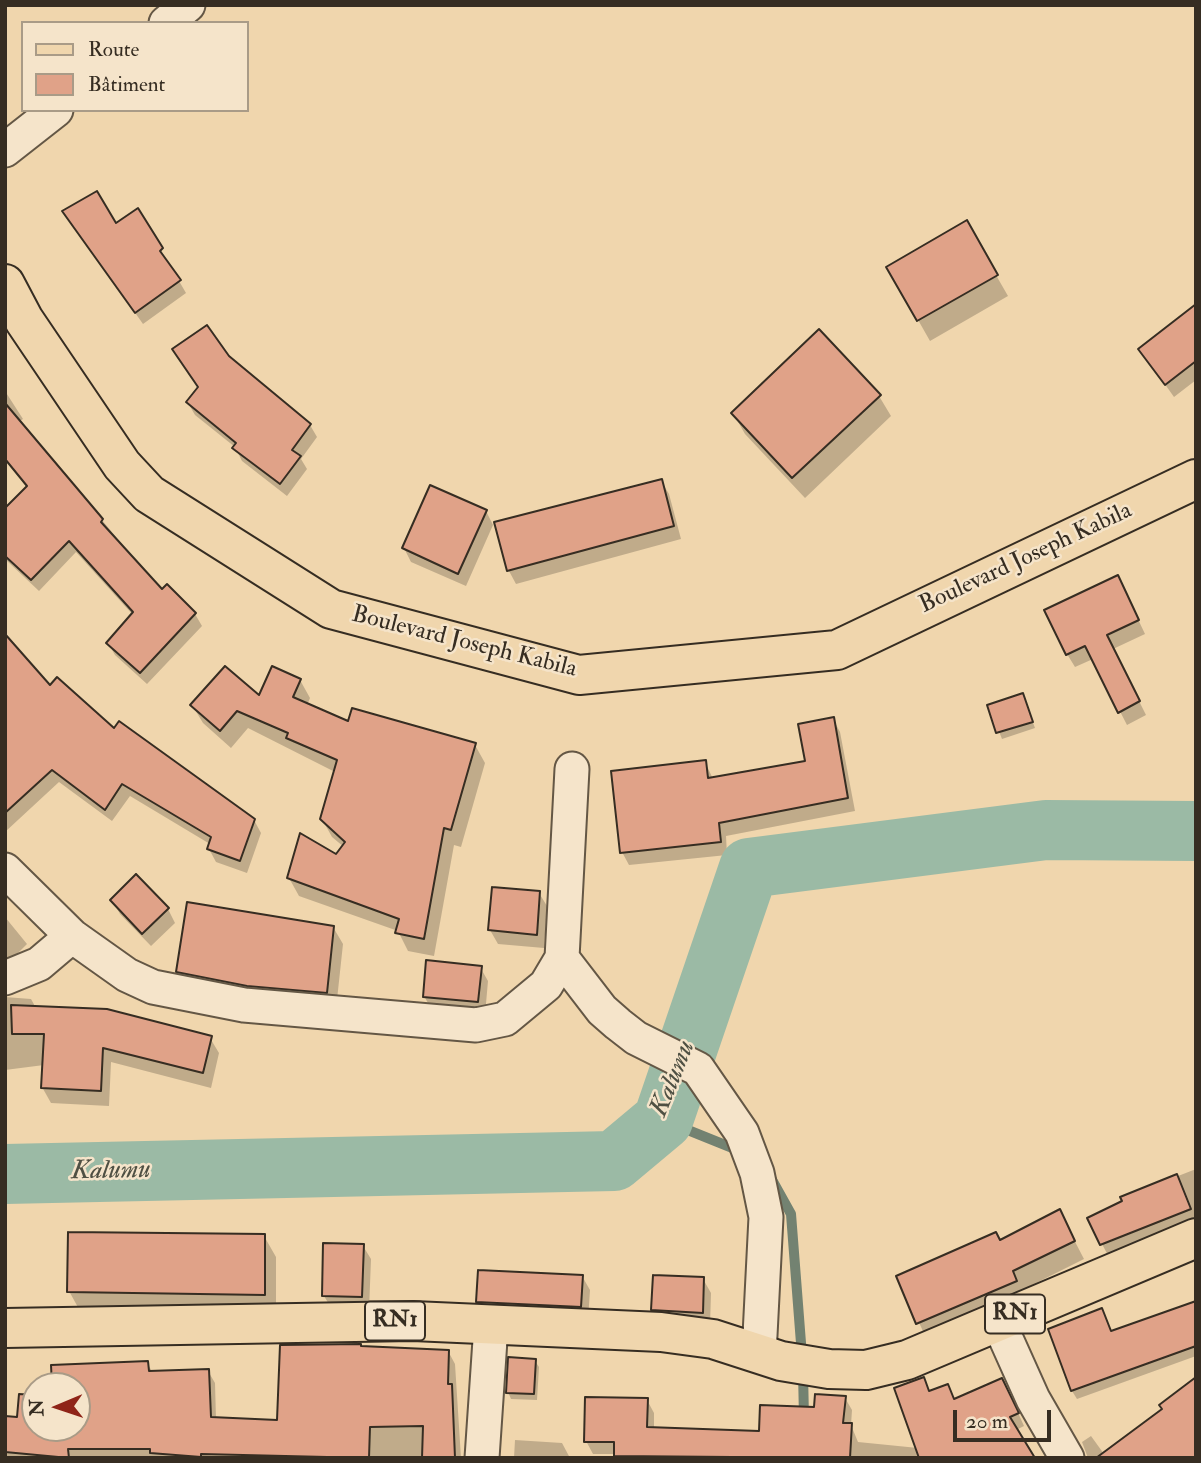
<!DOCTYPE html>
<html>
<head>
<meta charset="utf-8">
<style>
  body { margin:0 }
  #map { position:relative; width:1201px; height:1463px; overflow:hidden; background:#f0d6ad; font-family:"IM FELL Double Pica",serif }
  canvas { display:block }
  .frame { position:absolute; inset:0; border:7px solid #362d22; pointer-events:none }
  .legend { position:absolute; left:21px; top:21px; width:228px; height:91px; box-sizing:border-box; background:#f5e4ca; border:2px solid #a99b87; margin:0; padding:9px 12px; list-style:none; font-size:21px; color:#362d22 }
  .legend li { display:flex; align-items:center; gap:14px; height:35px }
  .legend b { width:35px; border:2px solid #a99b87 }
  .north { position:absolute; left:21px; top:1372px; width:70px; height:70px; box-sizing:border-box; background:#f5e4ca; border:2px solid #a99b87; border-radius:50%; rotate:268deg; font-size:19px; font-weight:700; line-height:28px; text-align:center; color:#362d22 }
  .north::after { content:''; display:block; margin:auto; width:24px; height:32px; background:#8f2418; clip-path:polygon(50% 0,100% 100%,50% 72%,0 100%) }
  .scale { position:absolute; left:953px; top:1410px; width:98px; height:32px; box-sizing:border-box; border:4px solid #362d22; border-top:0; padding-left:9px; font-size:21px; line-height:24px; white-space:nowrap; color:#362d22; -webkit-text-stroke:5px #f5e4ca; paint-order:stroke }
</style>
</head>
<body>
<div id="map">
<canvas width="1201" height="1463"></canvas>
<div class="frame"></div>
<ul class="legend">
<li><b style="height:9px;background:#f0d6ad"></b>Route</li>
<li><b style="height:19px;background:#e0a288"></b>Bâtiment</li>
</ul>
<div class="north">N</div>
<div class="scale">20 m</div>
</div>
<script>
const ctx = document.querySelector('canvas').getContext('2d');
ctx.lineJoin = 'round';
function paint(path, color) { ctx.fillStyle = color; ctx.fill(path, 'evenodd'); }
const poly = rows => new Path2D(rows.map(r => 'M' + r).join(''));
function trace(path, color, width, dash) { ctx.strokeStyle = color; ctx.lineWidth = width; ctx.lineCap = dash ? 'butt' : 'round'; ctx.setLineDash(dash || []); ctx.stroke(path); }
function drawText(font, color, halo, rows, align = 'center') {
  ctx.font = font + ' "IM FELL Double Pica",serif'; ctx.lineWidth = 5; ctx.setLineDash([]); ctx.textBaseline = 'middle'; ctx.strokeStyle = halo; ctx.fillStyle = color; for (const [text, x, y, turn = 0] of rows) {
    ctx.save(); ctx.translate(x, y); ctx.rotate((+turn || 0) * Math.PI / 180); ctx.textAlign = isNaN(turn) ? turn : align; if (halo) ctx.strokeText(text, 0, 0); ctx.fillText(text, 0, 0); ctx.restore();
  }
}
paint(poly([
  [138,211,186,293,143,324,72,223,116,225],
  [966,223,1008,296,930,341,888,267],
  [1196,310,1196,380,1174,397,1140,349],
  [227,357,310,425,317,437,301,459,307,469,287,496,242,461,235,447,195,415,188,403],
  [5,391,23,419,5,431],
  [879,396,891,416,805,498,745,434,733,413],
  [6,458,102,520,161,592,195,614,202,626,147,684,115,655,108,643,133,615,76,552,39,591,5,559,5,511,27,488],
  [661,481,669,494,681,539,516,584,509,571,496,523],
  [486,511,493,525,466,586,411,562,404,548],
  [1118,577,1145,634,1113,649,1146,715,1127,725,1093,659,1075,667,1067,654],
  [300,680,310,698,307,705,349,723,475,745,485,763,461,847,454,845,434,956,408,951,398,931,299,896,289,878,337,857,344,847,332,837,322,819,335,772,248,728,231,748,203,723,192,705,260,698],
  [50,687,254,820,261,833,247,873,216,862,209,849,210,844,130,796,112,821,59,782,5,832,5,691],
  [1023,696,1035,728,1002,739,989,706],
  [833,719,840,732,855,811,726,836,727,855,629,865,622,852,705,762,713,779,807,763],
  [539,893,547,906,544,948,498,944,490,930],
  [112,900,168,909,175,923,151,946,120,914],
  [5,917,27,944,5,966],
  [333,927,343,944,336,1009,188,989,178,972],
  [480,967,488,981,485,1015,432,1010,424,996],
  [5,997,31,999,36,1008,210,1038,219,1053,211,1088,111,1062,109,1106,51,1103,42,1087,44,1065,5,1070],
  [1196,1169,1196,1227,1111,1261,1102,1244,1124,1202,1122,1198],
  [1059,1211,1084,1259,1022,1290,1026,1299,928,1342,898,1277,1000,1242],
  [264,1236,276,1257,276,1315,80,1311,69,1291],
  [363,1246,371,1259,369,1310,332,1309,324,1296],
  [582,1276,590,1290,588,1320,486,1313,478,1299],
  [703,1279,711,1293,710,1326,661,1323,653,1309],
  [1196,1303,1196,1356,1077,1399,1072,1391,1111,1333],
  [362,1348,448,1351,455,1364,461,1458,5,1458,5,1417,18,1419,35,1397,35,1428,77,1428,77,1386,54,1386,147,1363,153,1373,208,1371,215,1383,216,1419,278,1422],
  [535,1361,539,1367,537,1400,511,1399,508,1392],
  [923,1379,930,1392,947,1386,955,1401,1009,1393,1024,1426,1016,1430,1033,1458,617,1458,615,1454,593,1454,586,1441,647,1400,654,1413,654,1429,760,1432,845,1398,852,1410,851,1425,858,1442,918,1448],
  [1164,1410,1196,1458,1088,1458,1082,1442,1091,1436,1104,1454],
  [515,1440,562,1443,570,1458,514,1458]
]), '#0003');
trace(poly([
  [663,1120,740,1151],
  [771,1178,791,1214,802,1356],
  [803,1371,804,1419]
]), '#738271', 10);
trace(poly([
  [5,1174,614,1161,663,1120,749,868,1046,830,1196,831]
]), '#9bbaa5', 60);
const building = poly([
  [97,191,116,223,138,208,163,248,160,251,181,280,135,313,62,211,97,191],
  [967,220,998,275,917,321,886,267,967,220],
  [1196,304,1196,361,1165,385,1138,349,1196,304],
  [207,325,229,356,311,424,292,450,301,456,280,484,232,448,236,443,186,402,198,387,172,349,207,325],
  [819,329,881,395,792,478,731,413,819,329],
  [5,403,103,519,101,522,162,589,167,584,196,613,140,673,106,643,133,612,69,541,31,580,5,556,5,508,27,486,5,459,5,403],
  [662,479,674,526,507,571,494,522,662,479],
  [430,485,487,510,458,574,402,548,430,485],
  [1118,575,1139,620,1107,635,1140,701,1118,713,1085,646,1066,655,1044,610,1118,575],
  [5,634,50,685,57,677,114,728,119,721,255,819,240,861,207,849,211,837,122,784,105,810,52,770,5,813,5,634],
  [225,666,259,695,272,666,301,679,293,697,348,721,352,708,476,743,451,830,444,828,424,939,395,933,399,919,287,878,300,833,336,854,345,842,320,819,337,760,286,738,288,733,237,711,220,731,190,705,225,666],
  [1023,693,1033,722,996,733,987,705,1023,693],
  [834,717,848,798,719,823,721,842,620,853,611,771,706,760,708,778,805,761,798,724,834,717],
  [136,874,169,908,142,934,110,900,136,874],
  [492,887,540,891,537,935,488,930,492,887],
  [187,902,334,926,327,993,247,986,176,972,187,902],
  [426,960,482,966,478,1002,423,997,426,960],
  [11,1005,107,1009,212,1036,203,1073,103,1048,101,1091,41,1088,44,1034,12,1034,11,1005],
  [1177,1174,1191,1209,1100,1245,1087,1218,1122,1201,1120,1197,1177,1174],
  [1060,1209,1075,1241,1013,1271,1017,1281,916,1324,896,1276,996,1232,1000,1240,1060,1209],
  [68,1232,265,1234,265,1295,67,1292,68,1232],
  [323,1243,364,1244,362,1297,322,1296,323,1243],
  [478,1270,583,1275,581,1307,476,1302,478,1270],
  [653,1275,704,1277,703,1313,651,1310,653,1275],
  [1196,1301,1196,1346,1071,1391,1048,1329,1102,1308,1111,1331,1196,1301],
  [361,1344,361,1346,449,1350,448,1384,452,1384,455,1458,422,1458,423,1426,370,1427,369,1458,201,1454,201,1457,150,1453,150,1449,68,1449,69,1458,5,1452,5,1416,17,1417,19,1394,35,1395,35,1428,77,1428,77,1386,52,1386,51,1365,148,1361,149,1371,209,1369,211,1417,277,1420,280,1345,361,1344],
  [508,1357,536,1359,534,1394,506,1393,508,1357],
  [924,1377,929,1391,948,1384,954,1399,1002,1378,1019,1413,1010,1417,1035,1458,919,1458,894,1388,924,1377],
  [1196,1377,1196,1458,1096,1458,1162,1409,1159,1405,1196,1377],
  [815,1394,846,1396,843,1423,852,1423,850,1458,614,1456,614,1442,584,1442,585,1397,648,1398,647,1427,759,1431,760,1405,814,1407,815,1394]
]);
paint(building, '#e0a288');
trace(building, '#362d22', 2);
const minor = poly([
  [166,23,188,5],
  [5,150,56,110],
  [5,870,72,936,39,964,5,978],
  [72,936,127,975,153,987,244,1005,476,1025,505,1019,546,985,562,958,572,769],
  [562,958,602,1010,618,1024,636,1038,698,1069,742,1133,757,1173,766,1217,759,1355],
  [998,1321,1033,1399,1067,1458],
  [482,1458,491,1325]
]);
const major = poly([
  [5,284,24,320,122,465,149,494,331,609,579,675,837,650,1196,479]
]);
const highway = poly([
  [5,1328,413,1321,661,1332,713,1339,781,1361,829,1369,866,1370,907,1360,1196,1238]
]);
trace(minor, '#645745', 37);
trace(major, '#362d22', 42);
trace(highway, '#362d22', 42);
trace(minor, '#f5e4ca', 33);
trace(major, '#f0d6ad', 38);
trace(highway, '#f0d6ad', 38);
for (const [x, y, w] of [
  [1015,1314,60],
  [395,1321,60]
]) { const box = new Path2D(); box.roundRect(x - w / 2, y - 19.5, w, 39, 5); ctx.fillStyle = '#f5e4ca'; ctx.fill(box); trace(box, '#362d22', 2); }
drawText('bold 23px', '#362d22', null, [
  ["RN1",1015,1314],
  ["RN1",395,1321]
]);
drawText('24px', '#362d22', '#f5e4ca', [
  ["Boulevard Joseph Kabila",1026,559,-25],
  ["Boulevard Joseph Kabila",464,643,14]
]);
drawText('italic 26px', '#4f5043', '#f5e4ca', [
  ["Kalumu",674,1079,-68],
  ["Kalumu",111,1172,-1]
]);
</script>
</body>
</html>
